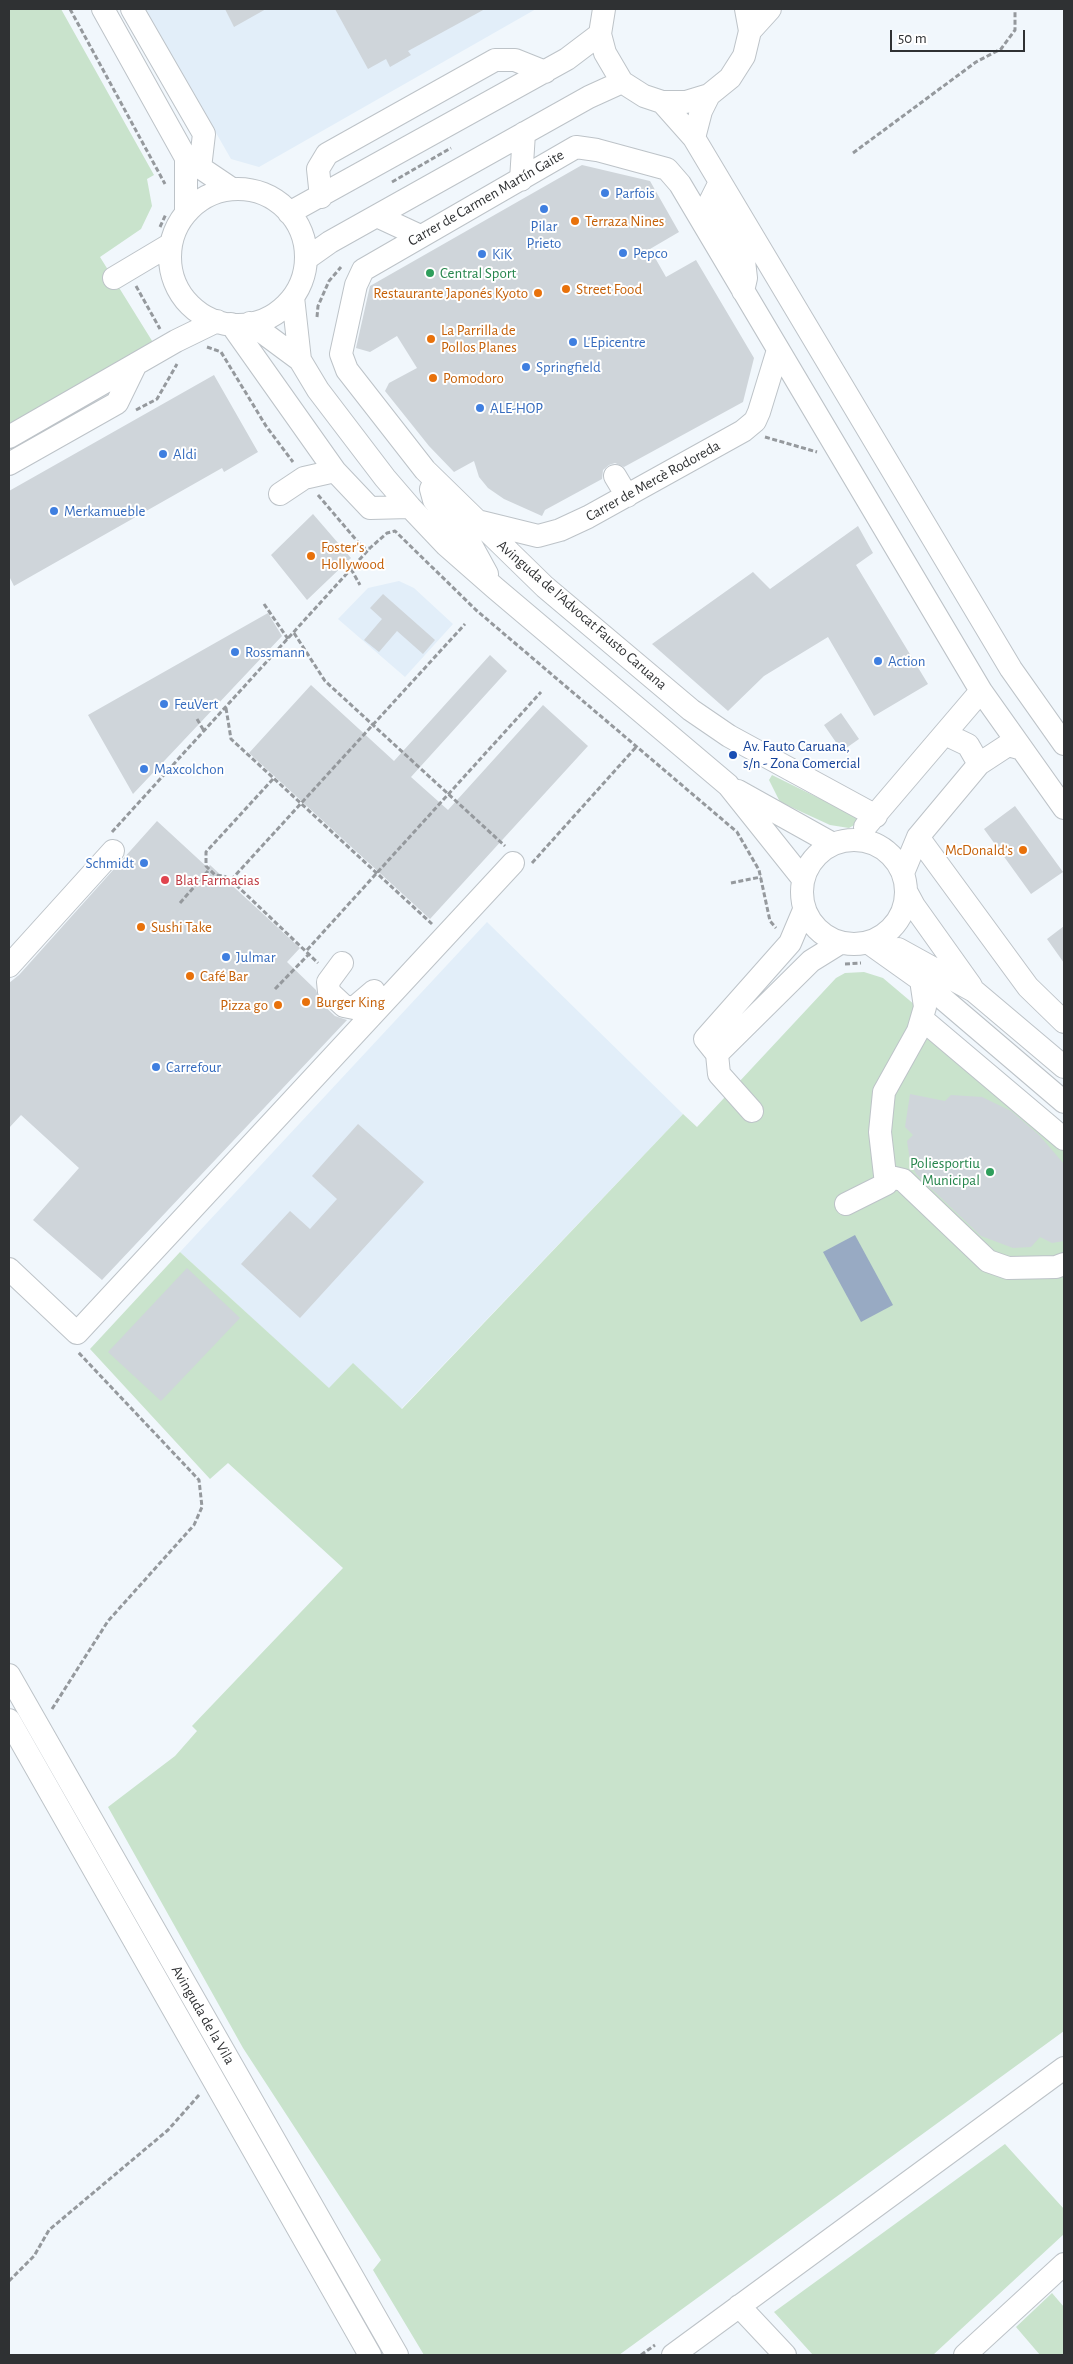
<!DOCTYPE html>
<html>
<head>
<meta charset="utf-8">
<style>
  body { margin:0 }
  #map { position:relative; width:1073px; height:2364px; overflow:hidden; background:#f1f7fc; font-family:"Alegreya Sans",sans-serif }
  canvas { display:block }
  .frame { position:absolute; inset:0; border:10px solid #2f3133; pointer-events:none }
  .scale { position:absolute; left:890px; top:30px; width:135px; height:22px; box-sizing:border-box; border:2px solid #2f3133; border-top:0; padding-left:6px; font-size:15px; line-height:18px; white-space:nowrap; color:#2f3133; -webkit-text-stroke:4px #fff; paint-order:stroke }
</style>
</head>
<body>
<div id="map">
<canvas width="1073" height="2364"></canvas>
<div class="frame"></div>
<div class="scale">50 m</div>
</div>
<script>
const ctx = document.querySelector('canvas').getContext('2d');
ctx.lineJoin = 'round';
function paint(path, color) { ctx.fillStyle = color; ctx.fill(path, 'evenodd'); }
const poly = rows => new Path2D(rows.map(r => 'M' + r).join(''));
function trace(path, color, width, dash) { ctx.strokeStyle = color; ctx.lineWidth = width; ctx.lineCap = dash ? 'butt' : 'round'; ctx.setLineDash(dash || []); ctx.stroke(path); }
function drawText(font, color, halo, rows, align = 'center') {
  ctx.font = font + ' "Alegreya Sans",sans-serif'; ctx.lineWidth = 4; ctx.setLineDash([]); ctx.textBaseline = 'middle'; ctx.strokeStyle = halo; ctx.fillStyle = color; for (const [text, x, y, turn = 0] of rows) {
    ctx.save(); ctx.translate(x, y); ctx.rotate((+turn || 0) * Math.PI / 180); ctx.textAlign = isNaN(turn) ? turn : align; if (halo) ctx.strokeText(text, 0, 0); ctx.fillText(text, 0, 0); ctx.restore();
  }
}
paint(poly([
  [145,9,536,9,259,167,231,159],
  [399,581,414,588,453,624,405,677,338,619,368,588],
  [487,922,683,1114,401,1409,353,1364,329,1389,180,1252]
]), '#e2eef9');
paint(poly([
  [9,9,61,9,154,175,147,179,152,206,141,229,100,257,154,344,9,426],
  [772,775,859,818,856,824,849,828,830,825,780,802,769,780],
  [864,972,883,978,1064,1131,1064,2031,619,2355,424,2355,373,2270,381,2260,243,2048,108,1807,175,1756,197,1731,192,1726,343,1568,228,1463,210,1479,90,1349,180,1252,329,1388,353,1363,402,1409,683,1114,697,1127,836,978,845,973],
  [1005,2144,1064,2209,1064,2234,933,2355,813,2355,774,2312],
  [1052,2293,1064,2307,1064,2355,1040,2355,1016,2327]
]), '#c9e3cc');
paint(poly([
  [855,1235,893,1305,861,1322,823,1252]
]), '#98aac3');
paint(poly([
  [225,9,266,9,234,27],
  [335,9,485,9,408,51,411,55,390,67,386,59,368,69],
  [582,165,650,181,679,232,650,249,666,277,696,260,754,358,743,402,624,467,615,463,609,465,603,470,602,479,545,510,542,516,504,499,488,488,479,477,474,461,454,472,429,446,385,391,389,383,417,368,397,336,370,352,356,348,370,286],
  [214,375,258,452,224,472,222,468,14,586,9,576,9,491],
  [313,514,351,558,307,600,271,555],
  [858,526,873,553,856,565,928,684,874,716,828,637,764,676,728,711,652,644,753,572,770,589],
  [383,594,435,640,423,654,397,631,379,652,364,640,382,619,370,608],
  [268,613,282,636,133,794,88,715],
  [490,655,507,671,411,777,448,810,543,705,588,746,430,919,249,753,311,685,394,761],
  [841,713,859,739,842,751,824,725],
  [1015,806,1063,872,1031,894,984,829],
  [157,821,208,868,210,865,300,948,287,962,316,990,320,1002,335,1016,347,1020,102,1280,33,1220,79,1168,21,1115,9,1128,9,983,19,975],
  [1064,926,1064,963,1047,939],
  [910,1094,945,1101,951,1095,982,1097,1011,1111,1039,1135,1064,1164,1064,1241,1052,1243,1040,1237,1031,1247,1013,1248,981,1236,916,1174,910,1161,907,1141,913,1135,905,1127],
  [358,1124,424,1182,300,1318,241,1264,290,1211,310,1229,337,1199,312,1176],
  [187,1268,240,1318,161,1401,108,1352]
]), '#cfd5da');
const minor = poly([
  [103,9,186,158,232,189],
  [132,9,204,134,200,168],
  [604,9,600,34,605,53,622,82,644,96,662,102,686,102,709,95,730,78,744,56,750,31,746,9],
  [750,31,770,9],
  [662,102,694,138,1011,669,1064,744],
  [694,138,701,111,709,95],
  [186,158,186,213],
  [521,180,524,133],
  [720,182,710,202,744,261,746,278,743,291],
  '170 257a68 68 0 1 1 136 0a68 68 0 1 1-136 0Z',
  [321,197,318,169,327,154,495,60,515,60,545,72],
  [289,213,567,59,600,34],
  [377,216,420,236],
  [306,259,330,242,589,97,622,82],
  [114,278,171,244],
  [293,297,300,360,318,390,385,478,410,507,446,545,495,588,728,785,803,879],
  [250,323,300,360],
  [231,324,335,471,370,508,410,507],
  [9,437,176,341,217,321],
  [9,464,117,403,136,364],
  [615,476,627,496],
  [431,489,434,500,469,541,487,574],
  [280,494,304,478,335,471],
  [477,521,538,536,560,530,588,517,743,431,755,421,759,412,778,350],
  [945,734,968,745,979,764],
  [738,791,833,844],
  [876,816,729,736,691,710,545,587,425,470,347,370,341,354,356,285,363,270,576,147,597,150,667,169,680,184,981,691,1064,808],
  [865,827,981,691],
  [918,837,1028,987,1064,1022],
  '802 892a52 52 0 1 1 104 0a52 52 0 1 1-104 0Z',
  [903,873,918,837,979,764,1008,745,1022,749],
  [907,893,914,906,971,986],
  [869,943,921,980,1064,1102],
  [898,949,974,991,1064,1067],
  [342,963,328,982,329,992,344,1006,354,1008,374,991],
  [9,966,113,851],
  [922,1019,1064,1139],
  [717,1054,811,961,840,943],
  [752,1111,719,1074,717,1054,705,1039,790,943,804,910],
  [886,1176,903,1180,988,1261,1008,1268,1056,1267,1064,1264],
  [846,1204,886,1184,880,1132,884,1092,918,1031,925,1007,921,980],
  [9,1269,77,1333,513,863],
  [9,1675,397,2355],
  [9,1720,370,2355],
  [739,2306,785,2355],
  [673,2355,1064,2068],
  [965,2355,1064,2264]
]);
trace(minor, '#bdc3c8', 24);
trace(poly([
  [70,9,165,184],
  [853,153,976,62,1001,49,1015,30,1015,9],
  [392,182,451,148],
  [160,227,166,214],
  [136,286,160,329],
  [317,317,318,306,329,281,341,267],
  [207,347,221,352,266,426,293,462],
  [136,410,157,399,177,364],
  [765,437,817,452],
  [318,495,363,548,370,548,387,533,395,531,476,610,737,832,759,870,770,921,776,928],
  [351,569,360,585],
  [264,604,288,639],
  [294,633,325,681,505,846],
  [226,708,231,739,432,924],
  [197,719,204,731],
  [273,779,206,852,206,866,215,875,224,876,231,880,318,963],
  [112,832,370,548],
  [532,863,637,746],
  [231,880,465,624],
  [731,883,761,877],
  [180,903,208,871],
  [307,950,541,692],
  [845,964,861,963],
  [275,989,310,953],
  [52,1709,108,1621,194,1525,202,1507,199,1480,78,1352],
  [9,2281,34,2256,49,2230,168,2130,200,2094],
  [641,2355,655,2345]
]), '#95999d', 3, [5, 2.5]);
trace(minor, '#fff', 22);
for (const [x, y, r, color] of [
  [605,193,5,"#3f7fe0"],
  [544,209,5,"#3f7fe0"],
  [575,221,5,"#e8710a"],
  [623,253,5,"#3f7fe0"],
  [482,254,5,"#3f7fe0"],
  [430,273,5,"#2e9e5b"],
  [566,289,5,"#e8710a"],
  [538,293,5,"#e8710a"],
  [431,339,5,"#e8710a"],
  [573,342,5,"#3f7fe0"],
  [526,367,5,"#3f7fe0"],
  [433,378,5,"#e8710a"],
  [480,408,5,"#3f7fe0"],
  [163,454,5,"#3f7fe0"],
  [54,511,5,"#3f7fe0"],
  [311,556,5,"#e8710a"],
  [235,652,5,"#3f7fe0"],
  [878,661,5,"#3f7fe0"],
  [164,704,5,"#3f7fe0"],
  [733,755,5,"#1a4fb4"],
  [144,769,5,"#3f7fe0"],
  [1023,850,5,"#e8710a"],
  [144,863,5,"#3f7fe0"],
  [165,880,5,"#e0444e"],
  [141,927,5,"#e8710a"],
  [226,957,5,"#3f7fe0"],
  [190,976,5,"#e8710a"],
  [306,1002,5,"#e8710a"],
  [278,1005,5,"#e8710a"],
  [156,1067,5,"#3f7fe0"],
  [990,1172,5,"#2e9e5b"]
]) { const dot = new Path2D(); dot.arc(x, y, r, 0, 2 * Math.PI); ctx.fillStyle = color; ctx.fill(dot); trace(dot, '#fff', 2); }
drawText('15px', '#366cbe', '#fff', [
  ["Parfois",615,193],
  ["Pilar",544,226,"center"],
  ["Prieto",544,243,"center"],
  ["Pepco",633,253],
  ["KiK",492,254],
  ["L'Epicentre",583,342],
  ["Springfield",536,367],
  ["ALE-HOP",490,408],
  ["Aldi",173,454],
  ["Merkamueble",64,511],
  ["Rossmann",245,652],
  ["Action",888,661],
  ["FeuVert",174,704],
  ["Maxcolchon",154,769],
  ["Schmidt",134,863,"right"],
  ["Julmar",236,957],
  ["Carrefour",166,1067]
], 'left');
drawText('15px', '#2f3133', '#fff', [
  ["Carrer de Carmen Martín Gaite",486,198,-30],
  ["Carrer de Mercè Rodoreda",653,481,-29],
  ["Avinguda de l'Advocat Fausto Caruana",582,615,41],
  ["Avinguda de la Vila",203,2015,60]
]);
drawText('15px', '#c56008', '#fff', [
  ["Terraza Nines",585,221],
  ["Street Food",576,289],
  ["Restaurante Japonés Kyoto",528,293,"right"],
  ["La Parrilla de",441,330],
  ["Pollos Planes",441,347],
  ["Pomodoro",443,378],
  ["Foster's",321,547],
  ["Hollywood",321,564],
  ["McDonald's",1013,850,"right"],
  ["Sushi Take",151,927],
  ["Café Bar",200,976],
  ["Burger King",316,1002],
  ["Pizza go",268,1005,"right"]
], 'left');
drawText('15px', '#27864d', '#fff', [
  ["Central Sport",440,273],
  ["Poliesportiu",980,1163,"right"],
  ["Municipal",980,1180,"right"]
], 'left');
drawText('15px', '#164399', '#fff', [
  ["Av. Fauto Caruana,",743,746],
  ["s/n - Zona Comercial",743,763]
], 'left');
drawText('15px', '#be3a42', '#fff', [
  ["Blat Farmacias",175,880]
], 'left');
</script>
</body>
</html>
